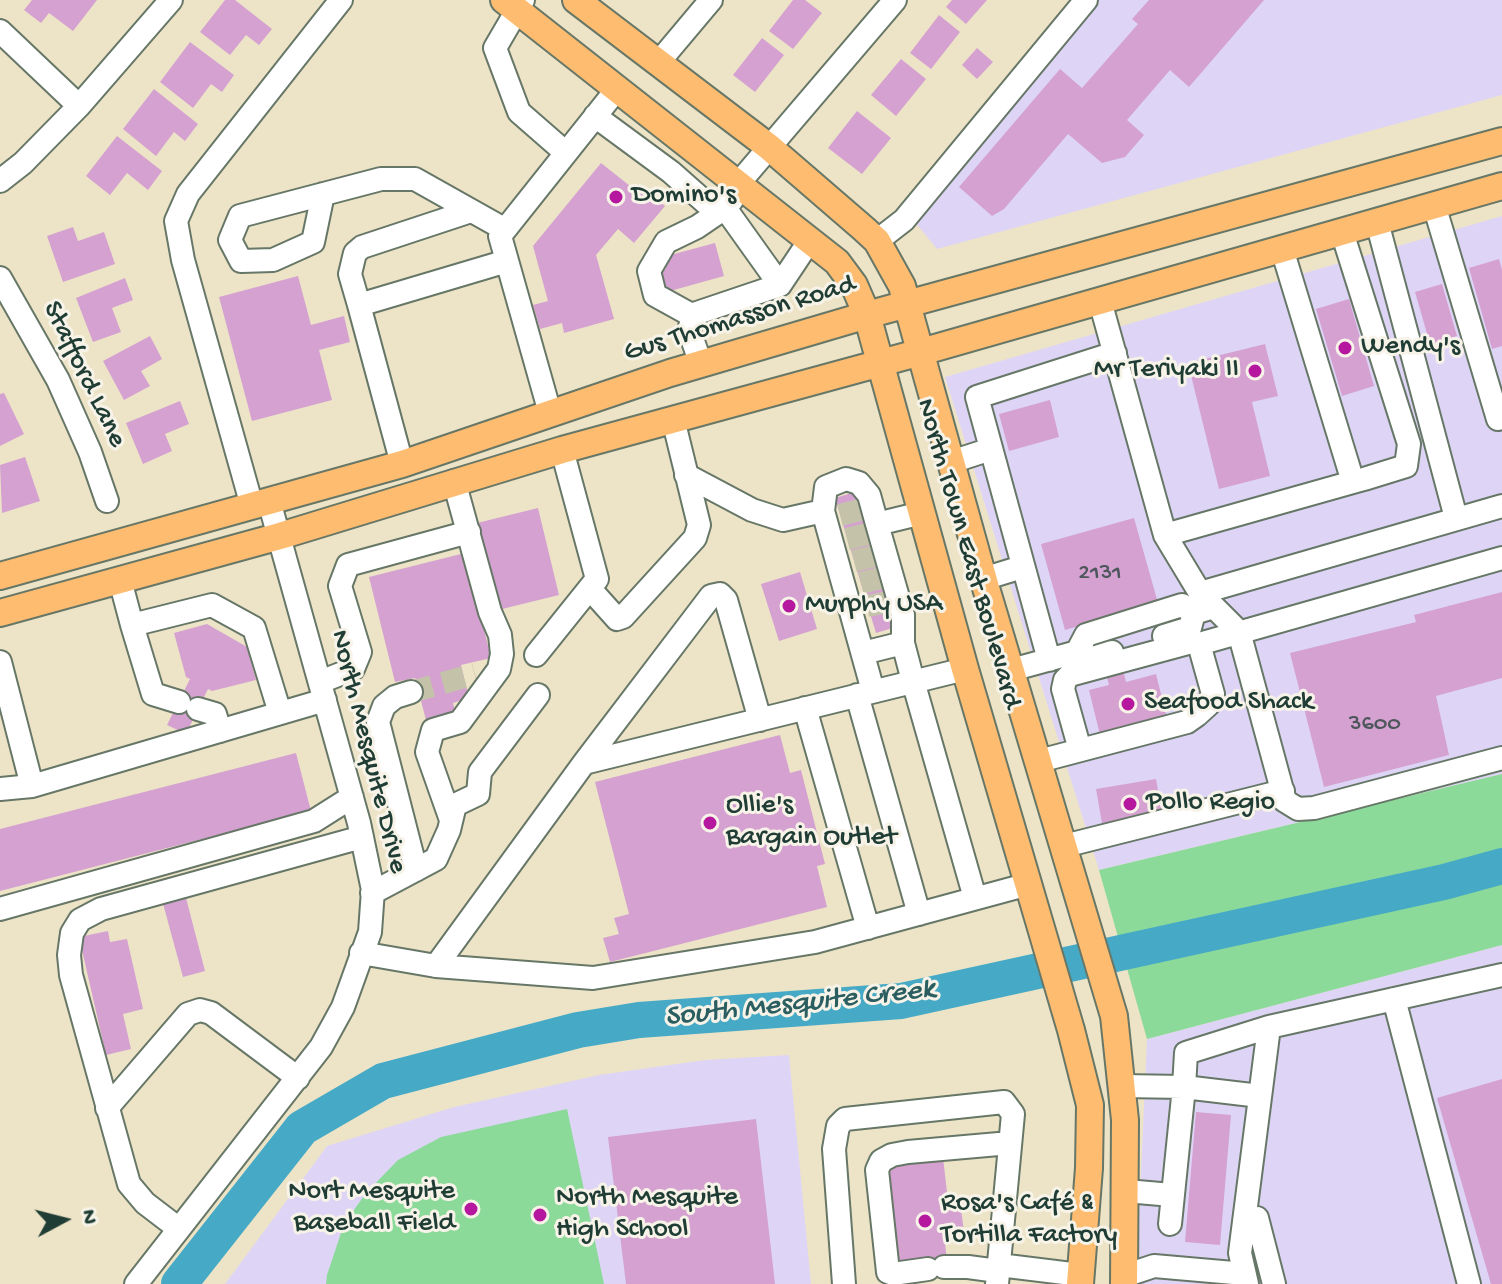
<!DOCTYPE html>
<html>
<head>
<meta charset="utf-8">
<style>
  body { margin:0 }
  #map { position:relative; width:1502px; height:1284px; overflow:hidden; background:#ede4c7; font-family:"Gochi Hand",sans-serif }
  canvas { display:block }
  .north { position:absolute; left:24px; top:1180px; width:80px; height:80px; -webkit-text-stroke:6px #f7f3e8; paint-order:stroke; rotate:83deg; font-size:22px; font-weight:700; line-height:32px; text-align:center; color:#1f3d34 }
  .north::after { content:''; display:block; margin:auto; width:28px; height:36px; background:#1f3d34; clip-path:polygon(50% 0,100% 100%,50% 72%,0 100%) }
</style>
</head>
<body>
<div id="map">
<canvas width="1502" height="1284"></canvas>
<div class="north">N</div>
</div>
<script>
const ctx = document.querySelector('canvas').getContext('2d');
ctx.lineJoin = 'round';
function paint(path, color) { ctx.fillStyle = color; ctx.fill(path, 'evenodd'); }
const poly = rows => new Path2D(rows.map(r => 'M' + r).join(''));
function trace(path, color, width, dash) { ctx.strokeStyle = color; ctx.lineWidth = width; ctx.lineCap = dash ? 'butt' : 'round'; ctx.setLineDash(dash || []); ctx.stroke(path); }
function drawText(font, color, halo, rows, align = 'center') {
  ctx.font = font + ' "Gochi Hand",sans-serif'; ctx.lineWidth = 6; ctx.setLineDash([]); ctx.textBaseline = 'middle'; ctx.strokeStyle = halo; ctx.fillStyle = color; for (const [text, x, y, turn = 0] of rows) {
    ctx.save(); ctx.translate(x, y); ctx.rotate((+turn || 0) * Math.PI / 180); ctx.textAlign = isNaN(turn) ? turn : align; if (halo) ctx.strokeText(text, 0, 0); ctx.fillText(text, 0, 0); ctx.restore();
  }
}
paint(poly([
  [1087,0,1502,0,1502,95,937,249,910,216],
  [1502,216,1502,774,1099,870,945,377],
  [1502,945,1502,1284,1136,1284,1147,1039],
  [789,1055,811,1284,225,1284,327,1146,454,1107,599,1075,705,1060]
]), '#ded5f6');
paint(poly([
  [1502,774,1502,945,1147,1039,1099,870],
  [567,1109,604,1284,326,1284,327,1275,344,1224,366,1193,398,1160,441,1137]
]), '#8bda9a');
trace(poly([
  [179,1284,302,1128,383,1081,578,1030,639,1020,901,1001,1444,882,1502,866]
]), '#46aac6', 36);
paint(poly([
  [32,0,97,0,73,31,49,13,41,23,24,10],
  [225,0,235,0,272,29,259,45,246,35,230,55,200,32],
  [793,0,805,0,822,13,793,49,769,31],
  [952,0,987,0,966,24,946,7],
  [1149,0,1264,0,1189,87,1170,70,1127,120,1144,135,1125,157,1102,163,1068,134,1004,209,992,216,959,187,1060,69,1082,88,1138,24,1132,19],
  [939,15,960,32,931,69,910,53],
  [762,38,784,55,755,92,733,75],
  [190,42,234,75,222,92,211,84,193,108,160,82],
  [977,48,993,62,977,79,962,65],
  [901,59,926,79,896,116,871,95],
  [154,89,198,124,185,141,174,132,156,156,123,129],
  [857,111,891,138,862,174,828,148],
  [117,136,162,171,148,190,127,173,110,195,86,176],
  [601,163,630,186,638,184,665,206,634,243,618,229,596,255,614,319,564,333,562,323,540,329,533,305,548,301,533,246],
  [73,227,78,241,104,232,115,264,63,282,47,236],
  [715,243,724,276,663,293,657,272,666,269,663,257],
  [1499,259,1502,270,1502,346,1492,349,1469,268],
  [298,276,311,325,344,316,350,342,319,350,332,400,252,421,219,297],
  [125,278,133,300,112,308,121,332,93,342,76,298],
  [1442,284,1457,336,1430,344,1415,292],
  [1349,299,1374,386,1342,396,1316,309],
  [150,336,162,359,141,371,150,386,124,400,103,361],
  [1265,344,1278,396,1252,402,1270,476,1219,489,1188,363],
  [4,393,24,434,0,446,0,394],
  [1050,400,1059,437,1009,451,999,414],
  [180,401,189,424,165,434,172,451,143,464,126,423],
  [25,457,40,501,2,513,0,465],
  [855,492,896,627,876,633,835,498],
  [538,508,559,595,494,611,473,524],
  [1134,518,1158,603,1065,630,1041,544],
  [465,553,491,658,461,665,469,698,453,703,455,712,426,720,415,678,395,682,369,577],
  [800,572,817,629,779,641,761,584],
  [1502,592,1502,678,1436,696,1449,755,1324,787,1290,653,1416,622,1414,615],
  [207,624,247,647,256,680,212,691,208,689,186,734,167,725,190,679,186,677,174,633],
  [1123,670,1126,682,1156,674,1167,718,1100,735,1089,690,1109,685,1106,674],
  [780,735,790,773,801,770,825,864,817,866,827,907,610,962,603,938,619,934,614,918,629,914,595,782],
  [296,753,311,811,0,891,0,829],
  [1156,779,1163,819,1103,829,1096,789],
  [185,894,205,971,183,977,162,900],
  [108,931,110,942,127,939,143,1009,123,1014,131,1049,106,1055,79,937],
  [1502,1079,1502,1284,1491,1284,1437,1098],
  [1196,1112,1231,1115,1220,1245,1185,1242],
  [756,1119,775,1284,626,1284,608,1137],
  [943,1157,949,1210,961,1209,964,1232,944,1234,947,1261,892,1268,880,1163]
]), '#d4a1d1');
trace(poly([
  [840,515,860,510],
  [847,539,867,534],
  [854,561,874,556],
  [861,583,881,578],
  [867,606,888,602],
  [411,692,475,674]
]), '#c4c3aa', 22, [22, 11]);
const minor = poly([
  [523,0,495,48,519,112,566,153],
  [0,31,79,106],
  [658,63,711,0],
  [595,116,671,172,706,203,725,208,732,200],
  [0,181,23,163,79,106,171,0],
  [738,184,895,0],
  [323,194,313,242,273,260,241,261,230,240,240,216,381,179,415,179,504,229],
  [1434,205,1498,419],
  [1377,222,1456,518],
  [877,241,904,220,1086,0],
  [1282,249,1353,482,1364,479,1406,466,1409,444,1342,232],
  [0,278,58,380,90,452,107,501],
  [1100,301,1165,535],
  [359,305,350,274,355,253,362,247,471,211],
  [693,316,655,295,649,271,666,242,697,227,725,208,780,285],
  [701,364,689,330,694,314,780,285,810,240],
  [550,413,500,236,617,89],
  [951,462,991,449],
  [402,464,359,305,507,261],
  [686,475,752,510,783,520,823,511,826,487,846,479,859,483,869,495,877,524],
  [1353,482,1165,535,1200,593,1239,632,1285,801,1298,809,1314,808,1502,758],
  [252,506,183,260,176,221,188,194,341,0],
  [823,511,873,691],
  [922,513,877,524,903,615,903,643,913,681,975,898],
  [983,579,1022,567],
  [120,580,132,625,212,605,254,628,280,713],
  [591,590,617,619,623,617,695,538,699,525,673,419],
  [1200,593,1502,506],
  [132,625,153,694,179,702],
  [1164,636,1190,628,1194,613],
  [1077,652,1086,635,1182,605,1194,613,1207,609],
  [863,653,903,643],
  [536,655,597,579,562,450],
  [1049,660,977,397,1115,353],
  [0,662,32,786,325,700],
  [1011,670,1077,652,1093,658,1112,652],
  [320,682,353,669,360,652,340,586,348,565,469,532],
  [411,692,395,697,384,706,378,722,416,870],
  [857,695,919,914],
  [805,708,868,928],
  [198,709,215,714,220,731],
  [1080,750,1063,689,1065,680,1070,675,1192,642,1199,644,1502,558],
  [1039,761,1187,722,1197,715,1208,705,1213,694,1199,644],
  [584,763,965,669],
  [0,789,32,786],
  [451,820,427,752,433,730,460,722,499,669,502,654,500,635,490,612,454,481],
  [1064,846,1283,791],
  [372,893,436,859,449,830,455,805,478,794,480,772,538,695],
  [0,909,314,821,352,797],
  [361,953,436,966,584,763,711,596,720,594,726,600,760,720],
  [436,966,593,978,815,942,1029,884],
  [1394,999,1469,1284],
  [1122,1086,1184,1087,1170,1224],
  [1260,1096,1184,1087,1186,1053,1269,1027],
  [107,1108,188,1014,200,1010,211,1013,298,1078],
  [1126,1191,1172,1195],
  [1244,1222,1257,1218,1274,1284],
  [179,1229,145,1203,129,1184,71,975,69,955,72,933,80,920,101,909,362,837],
  [999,1265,1080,1275],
  [944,1267,968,1267,998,1271],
  [928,1269,893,1274,888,1272,877,1170,881,1161,892,1155,908,1152,1010,1143],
  [1124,1276,1154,1266,1245,1274],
  [136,1284,321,1047,343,1007,370,932,373,890,359,823,269,501],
  [844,1284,834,1149,838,1126,845,1119,1004,1102,1013,1114,997,1284],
  [1247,1284,1240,1253,1269,1027,1502,975]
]);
const major = poly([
  [504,0,837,262,854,285,867,315,965,669,1071,1030,1090,1105,1089,1168,1080,1284],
  [576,0,769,147,864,229,877,241,902,286,986,588,1114,1016,1125,1120,1124,1284],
  [0,576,402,464,670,373,867,315,1502,141],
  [0,613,280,536,562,450,921,352,1502,186]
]);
trace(minor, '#677767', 26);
trace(major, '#677767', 30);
trace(minor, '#fff', 22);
trace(major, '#fdbc70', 26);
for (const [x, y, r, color] of [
  [616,197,8,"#b5179e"],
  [1345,348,8,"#b5179e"],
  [1255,371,8,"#b5179e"],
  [789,606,8,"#b5179e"],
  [1128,704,8,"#b5179e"],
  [1130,804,8,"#b5179e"],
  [710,823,8,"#b5179e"],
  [471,1209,8,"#b5179e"],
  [540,1215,8,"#b5179e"],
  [925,1221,8,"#b5179e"]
]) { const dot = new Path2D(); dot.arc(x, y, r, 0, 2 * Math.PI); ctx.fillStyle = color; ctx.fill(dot); trace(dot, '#f7f3e8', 3); }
drawText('24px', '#4c565b', null, [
  ["2131",1100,574],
  ["3600",1375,725]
]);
drawText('28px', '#1f3d34', '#f7f3e8', [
  ["Domino's",632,197],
  ["Wendy's",1361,348],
  ["Mr Teriyaki II",1239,371,"right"],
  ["Murphy USA",805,606],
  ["Seafood Shack",1144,704],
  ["Pollo Regio",1146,804],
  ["Ollie's",726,807],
  ["Bargain Outlet",726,839],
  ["Nort Mesquite",455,1193,"right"],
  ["Baseball Field",455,1225,"right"],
  ["North Mesquite",556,1199],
  ["High School",556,1231],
  ["Rosa's Café &",941,1205],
  ["Tortilla Factory",941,1237]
], 'left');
drawText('28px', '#1f3d34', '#f7f3e8', [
  ["Gus Thomasson Road",740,320,-17],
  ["Stafford Lane",83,375,64],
  ["North Town East Boulevard",967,554,74],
  ["North Mesquite Drive",367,752,76]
]);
drawText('italic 30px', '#2b5e60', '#f7f3e8', [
  ["South Mesquite Creek",800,1005,-6]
]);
</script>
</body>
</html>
